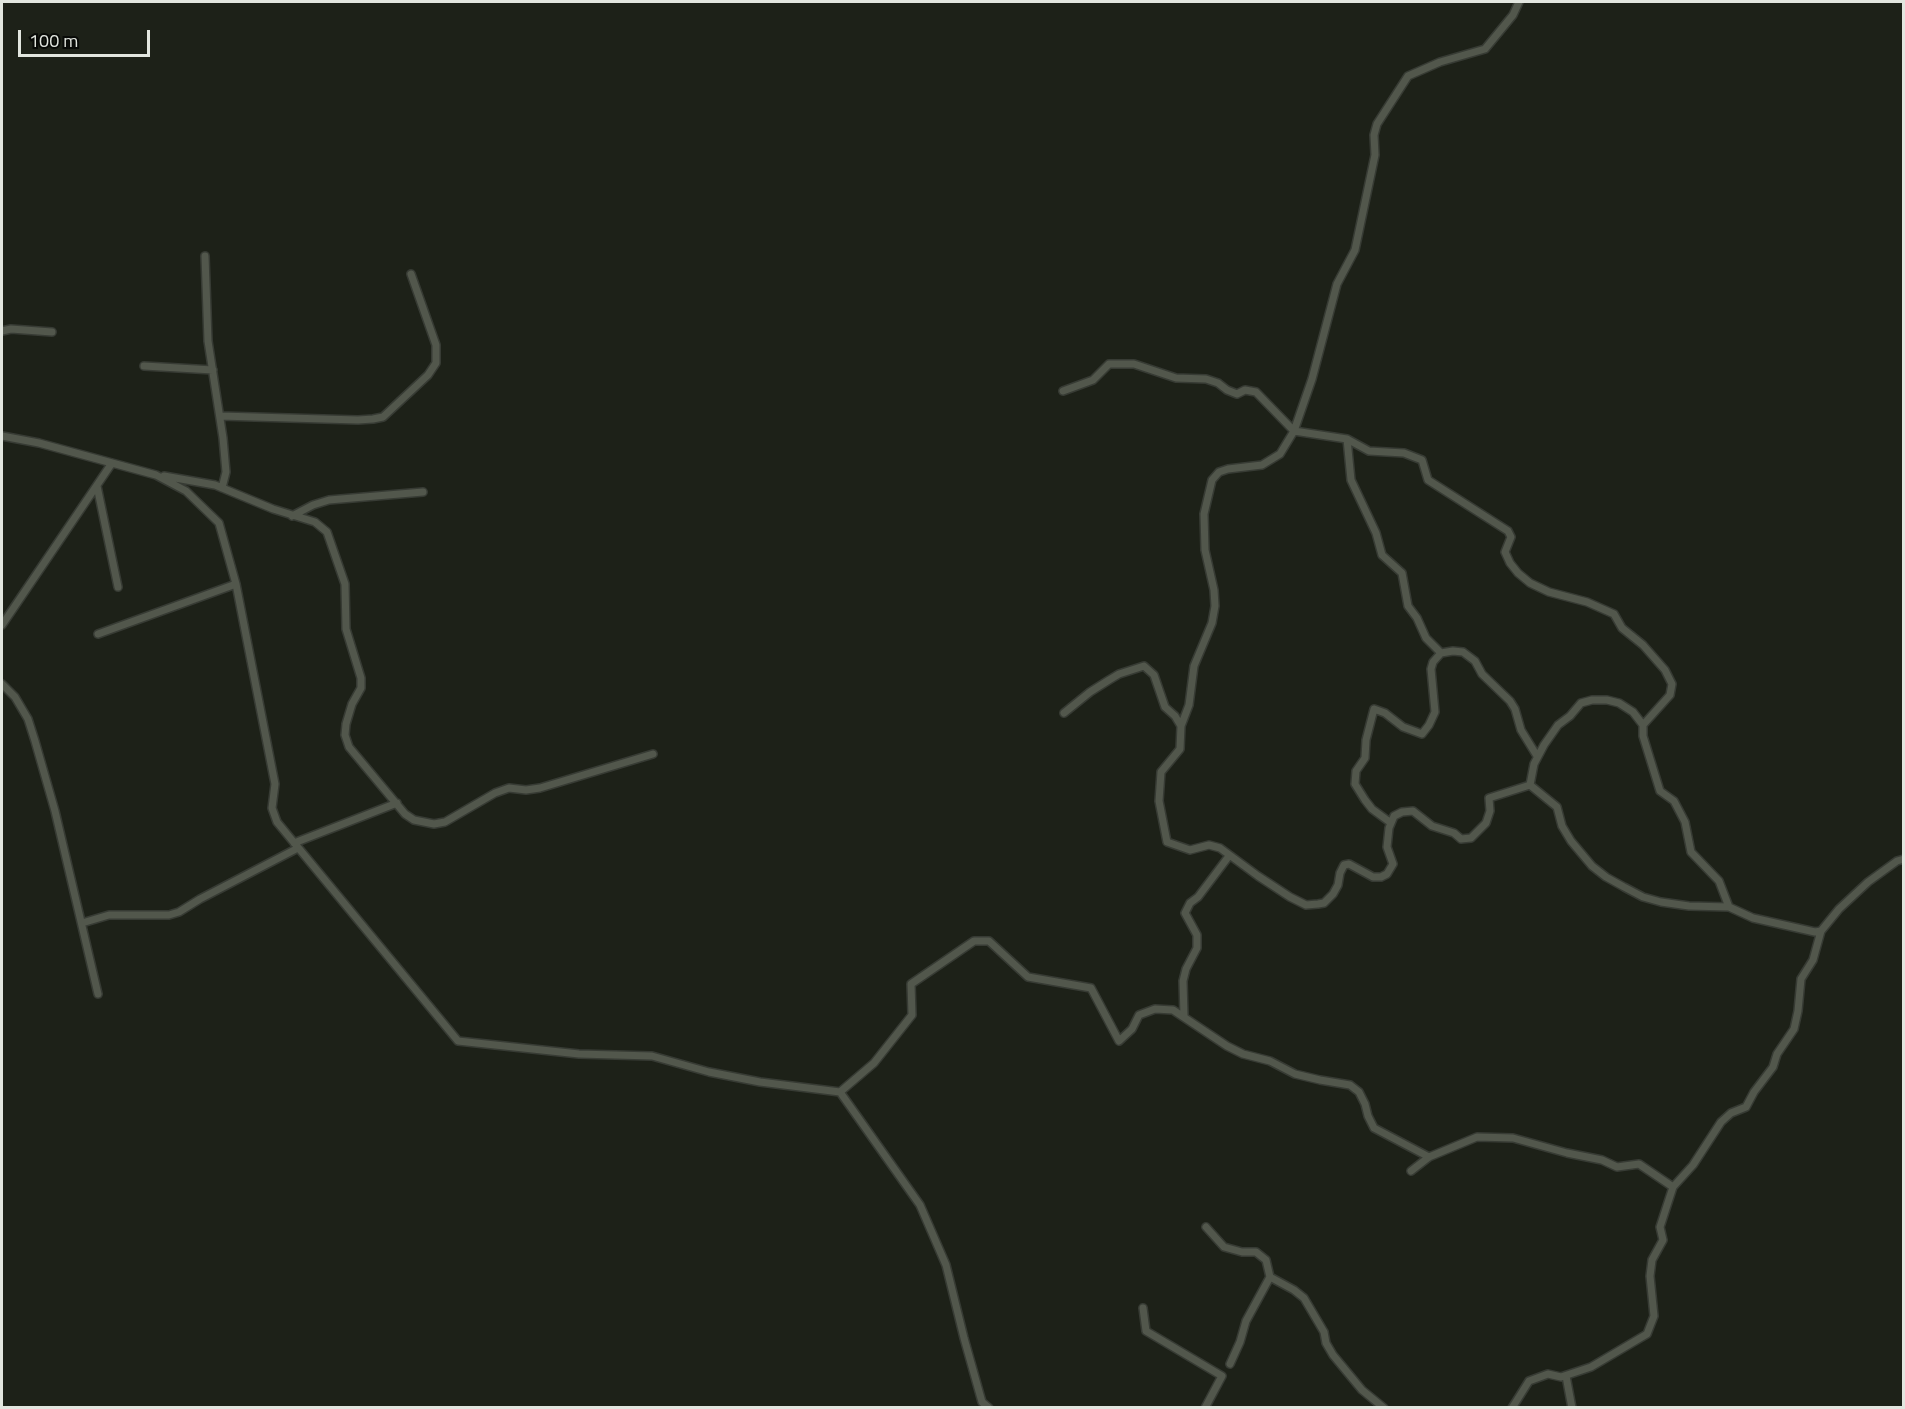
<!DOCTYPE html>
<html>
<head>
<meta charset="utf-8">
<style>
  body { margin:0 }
  #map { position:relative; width:1905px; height:1409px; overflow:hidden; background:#1d2118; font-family:"Titillium Web",sans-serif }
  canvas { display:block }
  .frame { position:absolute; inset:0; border:3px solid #e2e6df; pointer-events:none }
  .scale { position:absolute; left:18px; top:30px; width:132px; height:27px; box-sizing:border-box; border:3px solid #e2e6df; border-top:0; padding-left:8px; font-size:18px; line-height:21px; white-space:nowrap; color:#e2e6df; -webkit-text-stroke:4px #080a07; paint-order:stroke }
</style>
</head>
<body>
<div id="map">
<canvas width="1905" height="1409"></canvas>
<div class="frame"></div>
<div class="scale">100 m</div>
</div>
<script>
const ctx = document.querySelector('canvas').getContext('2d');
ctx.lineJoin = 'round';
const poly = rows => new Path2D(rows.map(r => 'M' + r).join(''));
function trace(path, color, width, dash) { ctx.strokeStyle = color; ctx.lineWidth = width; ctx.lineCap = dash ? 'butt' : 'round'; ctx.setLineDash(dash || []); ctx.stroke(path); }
const minor = poly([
  [1519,2,1513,15,1485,49,1440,62,1408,76,1377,124,1374,135,1375,155,1355,250,1337,284,1312,379,1294,431,1280,454,1262,465,1228,469,1219,472,1212,480,1204,514,1205,550,1214,590,1215,606,1212,623,1194,666,1189,705,1181,726,1180,749,1161,772,1159,801,1167,842,1190,850,1209,845,1220,848,1258,876,1290,897,1306,905,1318,904,1324,903,1333,894,1338,885,1340,873,1344,865,1349,864,1373,877,1381,877,1387,874,1393,864,1387,847,1389,828,1394,816,1402,812,1413,811,1432,826,1454,833,1461,839,1471,838,1486,823,1490,811,1489,798,1530,785,1557,807,1562,826,1571,841,1592,866,1606,877,1624,887,1643,897,1661,902,1689,906,1729,907,1753,918,1815,932,1821,931,1839,909,1868,882,1897,861,1904,859],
  [205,256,208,341,223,438,226,472,222,488],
  [2,331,11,329,52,332],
  [144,366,213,370],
  [1063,391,1093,380,1109,364,1134,364,1176,378,1206,379,1218,383,1227,390,1237,394,1245,390,1256,392,1294,431,1347,439,1369,451,1404,453,1422,460,1428,480,1508,531,1511,537,1505,552,1510,563,1518,573,1530,583,1549,592,1587,602,1614,614,1622,628,1643,645,1665,670,1672,684,1670,695,1643,725],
  [220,416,358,420,373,419,383,417,428,375,436,363,436,345,411,274],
  [2,436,39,443,156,475,186,491,219,523,236,584,275,784,272,808,277,822,458,1041,579,1054,652,1056,709,1072,760,1082,840,1092],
  [1347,439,1351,480,1376,533,1382,555,1402,573,1408,606,1417,618,1426,638,1441,653],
  [164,476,215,485,273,509,315,522,327,532,345,584,346,629,361,678,361,688,352,704,346,724,345,735,349,747,405,814,414,820,434,824,445,822,495,793,509,788,526,790,540,788,653,754],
  [97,486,118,587],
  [292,516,313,505,329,500,423,492],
  [2,625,112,463],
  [98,634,236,584],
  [2,684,15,697,28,719,35,741,55,811,98,994],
  [1064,713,1090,692,1109,680,1119,674,1144,666,1154,675,1165,707,1175,716,1181,726],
  [1530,785,1534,764,1544,745,1558,725,1570,716,1581,703,1592,700,1607,700,1619,703,1633,712,1643,725,1643,736,1660,791,1674,801,1685,822,1691,852,1719,881,1729,907],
  [1391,823,1372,809,1365,800,1355,784,1356,771,1365,758,1366,740,1374,709,1385,713,1403,727,1422,734,1429,725,1435,712,1431,669,1433,662,1441,653,1453,651,1463,652,1475,661,1482,674,1510,701,1515,709,1521,730,1537,756],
  [294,843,397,803],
  [82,923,109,915,169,915,179,912,200,899,298,848],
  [1184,1016,1183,981,1186,969,1197,948,1197,935,1185,913,1190,903,1198,897,1229,856],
  [1411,1171,1429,1157,1477,1137,1513,1138,1567,1153,1602,1160,1617,1167,1639,1164,1673,1187],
  [1206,1227,1224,1247,1242,1252,1256,1252,1266,1260,1270,1277,1294,1290,1304,1298,1324,1332,1326,1343,1333,1355,1362,1390,1384,1408],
  [1143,1308,1146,1331,1222,1376,1205,1408],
  [1230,1364,1240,1342,1246,1321,1270,1277],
  [1566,1376,1572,1408],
  [989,1408,982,1402,964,1338,946,1265,920,1205,840,1092,874,1063,912,1015,911,984,974,941,989,941,1028,977,1091,988,1119,1041,1132,1029,1139,1015,1155,1009,1173,1010,1227,1046,1243,1054,1270,1061,1295,1074,1320,1080,1350,1085,1359,1092,1365,1104,1368,1116,1374,1128,1429,1157],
  [1512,1408,1529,1381,1548,1374,1561,1377,1591,1367,1647,1334,1654,1316,1650,1276,1652,1260,1663,1240,1660,1227,1673,1187,1693,1165,1721,1122,1731,1113,1746,1107,1754,1092,1773,1067,1777,1054,1794,1029,1798,1011,1801,979,1813,960,1821,931]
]);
trace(minor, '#373b34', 10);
trace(minor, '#52574c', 7);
</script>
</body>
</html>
